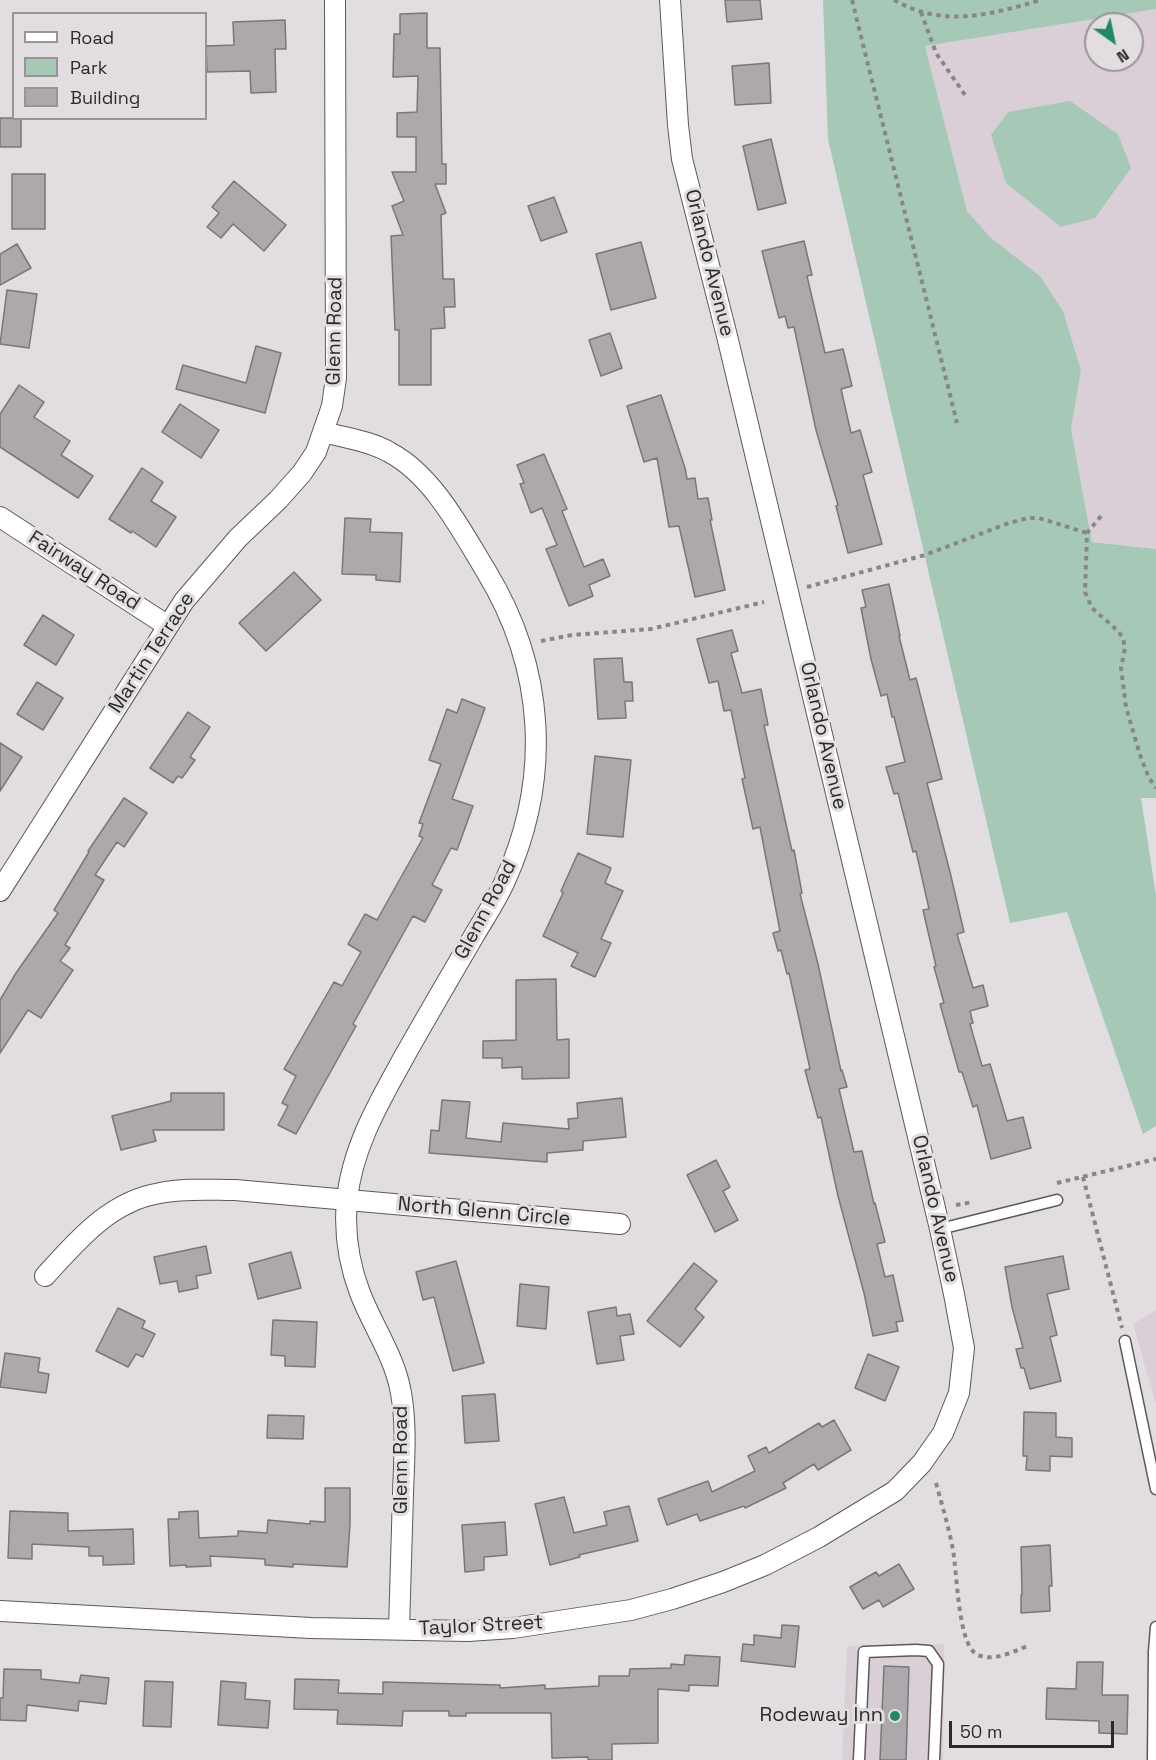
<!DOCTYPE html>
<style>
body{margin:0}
#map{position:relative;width:1156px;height:1760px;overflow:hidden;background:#e1dde0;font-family:"Space Grotesk",sans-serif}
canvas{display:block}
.legend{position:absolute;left:12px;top:12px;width:195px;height:108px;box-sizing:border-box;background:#e1dde0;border:2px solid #989598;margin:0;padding:8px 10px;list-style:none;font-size:18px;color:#2b2a2b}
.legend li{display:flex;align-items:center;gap:12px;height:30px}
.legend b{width:30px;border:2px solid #989598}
.north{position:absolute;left:1084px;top:12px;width:60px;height:60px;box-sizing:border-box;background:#e1dde0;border:2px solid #989598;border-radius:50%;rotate:147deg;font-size:16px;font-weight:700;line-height:24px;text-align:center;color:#2b2a2b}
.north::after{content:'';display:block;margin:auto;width:21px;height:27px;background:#228863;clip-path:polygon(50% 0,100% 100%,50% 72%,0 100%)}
.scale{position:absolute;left:949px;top:1721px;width:165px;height:27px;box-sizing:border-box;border:3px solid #2b2a2b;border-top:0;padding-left:8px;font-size:18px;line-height:21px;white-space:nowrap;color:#2b2a2b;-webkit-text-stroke:4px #e1dde0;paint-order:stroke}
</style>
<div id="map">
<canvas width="1156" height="1760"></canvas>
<ul class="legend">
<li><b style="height:8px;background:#fff"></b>Road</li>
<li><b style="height:16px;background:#a6c8b7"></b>Park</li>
<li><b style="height:16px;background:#ada8ab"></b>Building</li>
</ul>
<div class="north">N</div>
<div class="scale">50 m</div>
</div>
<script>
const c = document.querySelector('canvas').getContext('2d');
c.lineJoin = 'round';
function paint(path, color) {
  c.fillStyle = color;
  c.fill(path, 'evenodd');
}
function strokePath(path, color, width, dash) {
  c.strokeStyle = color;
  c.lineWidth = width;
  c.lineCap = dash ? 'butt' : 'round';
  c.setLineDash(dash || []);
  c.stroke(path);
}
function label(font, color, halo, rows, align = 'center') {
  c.font = font + ' "Space Grotesk",sans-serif';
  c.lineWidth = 6;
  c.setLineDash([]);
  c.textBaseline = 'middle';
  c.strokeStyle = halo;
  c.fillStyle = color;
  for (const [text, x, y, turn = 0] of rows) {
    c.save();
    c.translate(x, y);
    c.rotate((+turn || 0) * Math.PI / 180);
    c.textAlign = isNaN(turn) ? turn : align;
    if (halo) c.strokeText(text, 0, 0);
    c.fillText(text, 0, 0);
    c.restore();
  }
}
paint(new Path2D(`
 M1152,9H1156V549L1092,542L1071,429L1081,370L1063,311L1040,276L991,238L967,211L925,45ZM1096,24H1132V60H1096Z
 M1156,1310V1404L1133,1324Z
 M944,1644L943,1760H842L847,1646Z`), '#dbcfd7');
paint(new Path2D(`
 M823,0H1156V9L925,46L967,211L991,238L1040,276L1063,311L1081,370L1071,429L1092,542L1156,549V798H1141L1156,895V1126L1143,1134L1067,912L1010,923L828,139Z
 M1070,101L1118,134L1131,168L1095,218L1061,227L1006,183L991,135L1008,112Z`), '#a6c8b7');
const building = new Path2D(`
 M725,0H760L762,19L727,22Z
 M427,13V48H440L442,164H446V184H435L446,213L441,215L443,279H454L455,307H444L445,328L431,329V385H399V330H395L391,236L403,235L392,206L404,201L392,172H416V137H397V113L417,112L418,76L393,77L394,34H400V14Z
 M285,20L286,49H275L276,92L251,93L250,71L207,72L206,46L234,45L233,22Z
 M769,63L771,103L735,105L732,66Z
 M0,118H21V147H0Z
 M771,139L786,203L758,210L743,146Z
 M12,174H45V229H12Z
 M234,181L286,225L264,251L233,224L221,238L207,227L219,213L212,207Z
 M554,197L567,232L541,241L528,206Z
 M804,241L812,275L807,276L825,353L843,349L852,386L841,389L851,433L860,430L872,472L863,475L882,544L848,553L836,506L838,505L816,430L794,327L788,328L785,316L779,318L762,251Z
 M641,242L656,298L611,310L596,254Z
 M17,244L31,268L0,285V254Z
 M7,290L37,294L29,348L0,344Z
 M610,333L622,368L601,376L589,340Z
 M256,346L281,353L265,413L176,389L183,365L246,383Z
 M19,385L44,402L34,417L70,441L61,455L93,476L78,498L0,447V414Z
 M661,395L685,468L687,479L695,478L698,499L708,498L712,520H710L725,590L695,597L679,526L669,527L657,458L644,462L627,406Z
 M180,404L219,430L201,458L162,432Z
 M544,454L567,509L562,511L584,567L603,559L610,576L589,585L593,596L569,606L546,549L557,545L542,508L531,513L520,484L524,483L517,465Z
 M142,468L163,482L151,501L176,517L156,547L132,531L131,533L109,519Z
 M345,518L371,519L370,532L402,533L400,582L376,580V575L342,574Z
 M294,572L321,600L266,651L239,623Z
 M889,584L900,636H899L910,680L916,678L942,779L927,783L950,872L964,932L957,934L973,988L983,985L988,1006L970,1011L973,1023L970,1024L982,1066L990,1064L1007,1121L1023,1117L1031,1148L991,1159L977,1105L973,1107L962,1072H959L940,1004L944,1003L934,967L936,966L923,910L929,909L916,851L913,852L898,793L894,794L886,767L905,762L894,717H892L887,694L881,696L871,659L861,608L866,607L862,590Z
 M43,615L74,635L56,665L24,645Z
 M732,630L738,651L731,653L742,693L761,689L768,725H764L792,851L794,850L802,893L800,894L818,964L841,1071L842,1070L847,1087L839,1089L854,1152L862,1151L874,1204L875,1203L885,1242L877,1244L885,1277L893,1275L903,1321L896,1322L898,1331L873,1336L864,1293L838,1196L821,1117L818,1118L805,1070L810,1069L789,973L787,974L781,950L778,951L773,933L780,931L760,827L753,829L742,779L745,778L731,710L724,711L718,681L709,683L697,639Z
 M622,658L624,682H632L633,701H625L626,718L598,719L594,659Z
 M37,682L63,698L43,730L17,714Z
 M462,699L485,708L452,799L473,806L457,850L451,848L432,885L442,890L425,922L413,916L353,1024L356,1026L296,1134L278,1125L288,1106L282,1103L296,1076L284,1069L334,982L342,986L361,952L348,944L365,914L377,920L423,838L419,836L423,824L419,823L441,764L429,760L447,709L457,713Z
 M188,712L210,727L190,757L195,760L182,778L178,776L173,783L150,768Z
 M0,743L22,757L0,791Z
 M595,756L631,760L623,837L587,834Z
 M124,798L147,813L124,847L117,842L95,875L104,880L65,945L70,948L60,961L73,970L41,1018L28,1010L0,1053V1000L16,973L58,913L54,910L89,852L88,851Z
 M578,853L611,868L605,883L623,891L601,939L611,943L595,977L571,966L578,953L543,936L563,893L561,891Z
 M556,979L557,1040L569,1039V1078L522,1079V1067L502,1068V1058H483V1041L516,1040V980Z
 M171,1093H224V1130H153L156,1141L121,1150L112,1116L171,1101Z
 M622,1098L626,1137L583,1141V1150L547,1153V1162L429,1153L431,1130L439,1131L442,1100L470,1102L466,1138L501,1142L503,1123L569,1129L568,1119L578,1118L577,1103Z
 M716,1160L730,1187L723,1191L738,1220L715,1232L687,1175Z
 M206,1246L211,1273L196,1276L198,1288L179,1292L177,1281L160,1284L154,1257Z
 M291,1252L301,1288L258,1299L249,1264Z
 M1063,1256L1069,1289L1047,1294L1057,1335L1050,1337L1061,1381L1030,1389L1024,1368H1021L1016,1349L1023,1348L1012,1307L1005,1267Z
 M456,1261L484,1363L453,1371L434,1297L423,1300L416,1272Z
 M694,1263L717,1281L695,1309L704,1317L680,1347L647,1321Z
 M520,1284L549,1287L546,1329L517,1326Z
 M616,1307L617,1316L630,1314L634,1334L620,1336L624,1360L597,1364L588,1312Z
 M118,1308L145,1321L142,1328L155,1334L143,1357L136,1354L128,1367L96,1351Z
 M273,1320L317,1322L315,1367L285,1366V1356L271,1355Z
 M5,1353L40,1358L38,1372L49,1374L46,1393L0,1387Z
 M868,1354L899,1367L885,1401L855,1388Z
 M495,1394L499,1441L465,1443L462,1396Z
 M1024,1412L1056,1413V1437L1072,1438V1457L1050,1456V1471L1026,1470L1027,1456H1023Z
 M268,1415L304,1416L303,1439L267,1438Z
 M834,1420L851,1450L818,1470L814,1464L783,1483L786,1488L745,1508L744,1506L700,1521L697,1514L667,1525L658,1499L708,1481L712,1492L755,1471L748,1456L766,1447L769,1453L819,1423L822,1427Z
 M325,1488H350V1524L347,1567L293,1564V1567L265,1565V1559L210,1556L211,1566L186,1567V1565L170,1566L168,1519H179V1512L198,1511L199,1538L238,1536V1531L267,1533L268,1520L310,1524V1521L325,1522Z
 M564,1497L574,1533L607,1525L604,1512L629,1506L638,1541L579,1555L580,1557L550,1565L535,1504Z
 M10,1511L68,1513V1531L133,1529L134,1564L103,1565V1556H89V1547L32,1544V1559L8,1558Z
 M505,1522L507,1555L484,1557V1570L465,1572L462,1525Z
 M1050,1545L1052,1586H1049L1050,1611L1021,1613V1595H1022L1021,1547Z
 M899,1564L914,1589L883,1607L879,1600L863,1609L850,1587L876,1572L879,1576Z
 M782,1625L799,1626L795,1667L741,1661L743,1644L754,1645V1635L781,1638Z
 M685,1655L720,1657L718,1686L689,1685V1691L658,1689V1743L612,1744V1760H588V1757L552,1758L551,1713H466V1716H449V1711H403L402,1726L373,1725L337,1724L338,1710L294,1709L295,1679L339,1680L338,1693L383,1694V1682L500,1685V1688L545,1685V1689L599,1686V1676H629L630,1669L671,1668V1664L684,1665Z
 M1077,1662H1103L1102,1695H1128L1127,1734L1099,1733V1721L1046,1719L1047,1688L1076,1689Z
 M884,1666L909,1667L906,1760H880Z
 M4,1669L41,1670V1679L79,1683L81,1675L109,1678L106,1704L79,1701L78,1711L27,1705L26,1721L0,1720V1698H3Z
 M145,1681L173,1682L171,1727L143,1726Z
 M221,1681L246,1683L245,1699L270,1701L268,1728L218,1725Z`);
paint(building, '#ada8ab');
strokePath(building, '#7a7679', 1.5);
const lane = new Path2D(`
 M940,1229L1057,1200
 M1125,1341L1156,1489
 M859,1760L864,1652L916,1650L929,1651L938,1664L934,1760
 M1153,1760L1154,1652L1156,1627`);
const street = new Path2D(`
 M324,432C345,438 370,441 389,452C433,475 461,530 486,571C545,668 552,777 505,881C497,899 485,917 475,934C451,975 427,1016 404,1057C379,1102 352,1148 347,1200C344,1231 349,1264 360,1293C373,1327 395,1357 401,1393C407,1427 404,1460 403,1494C402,1539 400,1584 399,1629
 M0,517L168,626
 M0,891L184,601L238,538L278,500L302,473L316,452L332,406L336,378L335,0
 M45,1276C77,1241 110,1201 160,1193C184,1188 210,1190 235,1190L620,1224
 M0,1611L311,1628L468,1631L513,1628L631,1610L672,1599L723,1582L765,1565L819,1537L895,1491L922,1463L943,1433L959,1393L964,1348L954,1294L940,1229L727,336L682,159L678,125L670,0`);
strokePath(lane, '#5d595b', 13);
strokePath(street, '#5d595b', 22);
strokePath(new Path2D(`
 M852,0L957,423
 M894,0C944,28 989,15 1041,0
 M921,12L936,53L965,95
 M1101,516L1087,533L1085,592L1092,608L1118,631L1123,638L1125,648L1121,668L1126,707L1140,755L1149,778L1156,788
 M807,587L925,555L1009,523L1028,518H1039L1087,533
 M541,641L572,635L651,629L764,602
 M1083,1177L1122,1328
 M1057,1183L1156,1159
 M956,1205L973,1202
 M936,1483C942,1505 949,1528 953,1550C957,1572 958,1641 975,1653C990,1664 1014,1651 1028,1646`), '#888688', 4, [4.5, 4.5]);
strokePath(lane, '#fff', 10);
strokePath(street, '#fff', 20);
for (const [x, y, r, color] of [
 [895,1716,6,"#228863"]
]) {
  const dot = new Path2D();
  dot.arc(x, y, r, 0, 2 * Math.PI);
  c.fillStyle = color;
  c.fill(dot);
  strokePath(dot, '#e1dde0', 2);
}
label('20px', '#2b2a2b', '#e1dde0', [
 ["Orlando Avenue",709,263,76],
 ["Glenn Road",335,331,-89],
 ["Fairway Road",84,571,33],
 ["Martin Terrace",152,653,-57],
 ["Orlando Avenue",823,736,77],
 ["Glenn Road",486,910,-62],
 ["Orlando Avenue",935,1209,77],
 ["North Glenn Circle",484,1212,5],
 ["Glenn Road",402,1460,-90],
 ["Taylor Street",481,1626,-3]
]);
label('20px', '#2b2a2b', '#e1dde0', [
 ["Rodeway Inn",883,1716]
], 'right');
</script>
